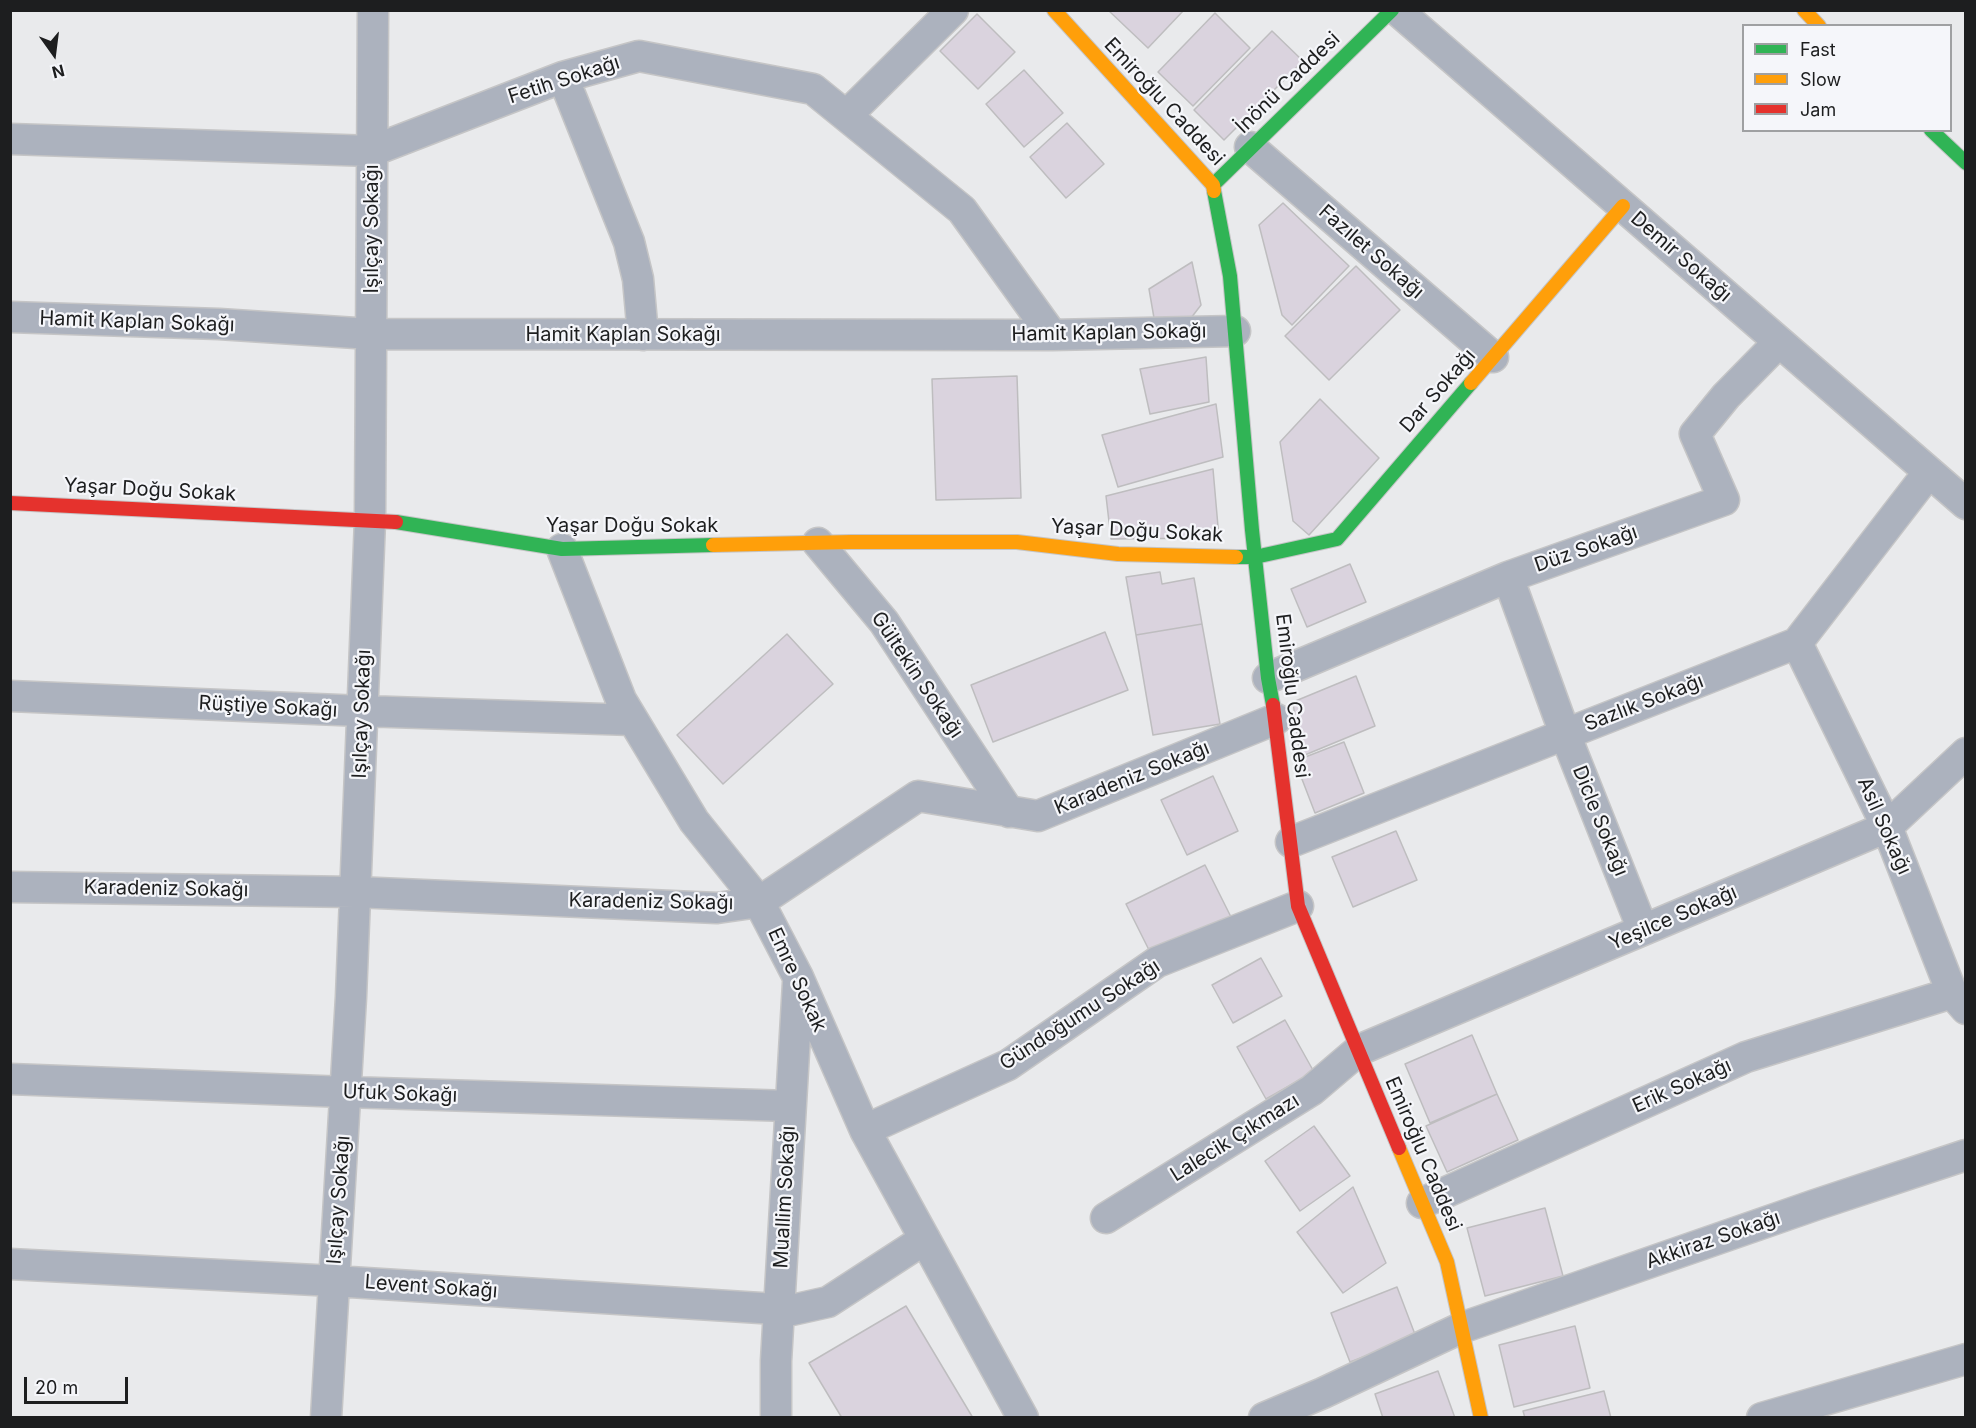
<!DOCTYPE html>
<meta charset="utf-8">
<style>
body{margin:0}
#map{position:relative;width:1976px;height:1428px;overflow:hidden;background:#e9eaec;font-family:Inter,sans-serif}
canvas{display:block}
.frame{position:absolute;inset:0;border:12px solid #1d1e1f;pointer-events:none}
.legend{position:absolute;left:1742px;top:24px;width:210px;height:108px;box-sizing:border-box;background:#f5f6fa;border:2px solid #9fa0a2;margin:0;padding:8px 10px;list-style:none;font-size:18px;color:#1d1e1f}
.legend li{display:flex;align-items:center;gap:12px;height:30px}
.legend b{width:30px;border:2px solid #9fa0a2}
.north{position:absolute;left:24px;top:24px;width:60px;height:60px;-webkit-text-stroke:4px #f5f6fa;paint-order:stroke;rotate:166deg;font-size:16px;font-weight:700;line-height:24px;text-align:center;color:#1d1e1f}
.north::after{content:'';display:block;margin:auto;width:21px;height:27px;background:#1d1e1f;clip-path:polygon(50% 0,100% 100%,50% 72%,0 100%)}
.scale{position:absolute;left:24px;top:1377px;width:104px;height:27px;box-sizing:border-box;border:3px solid #1d1e1f;border-top:0;padding-left:8px;font-size:18px;line-height:21px;white-space:nowrap;color:#1d1e1f;-webkit-text-stroke:4px #f5f6fa;paint-order:stroke}
</style>
<div id="map">
<canvas width="1976" height="1428"></canvas>
<div class="frame"></div>
<ul class="legend">
<li><b style="height:8px;background:#30b455"></b>Fast</li>
<li><b style="height:8px;background:#ff9f0a"></b>Slow</li>
<li><b style="height:8px;background:#e5322d"></b>Jam</li>
</ul>
<div class="north">N</div>
<div class="scale">20 m</div>
</div>
<script>
const c = document.querySelector('canvas').getContext('2d');
c.lineJoin = 'round';
function paint(path, color) {
  c.fillStyle = color;
  c.fill(path, 'evenodd');
}
function strokePath(path, color, width, dash) {
  c.strokeStyle = color;
  c.lineWidth = width;
  c.lineCap = dash ? 'butt' : 'round';
  c.setLineDash(dash || []);
  c.stroke(path);
}
function label(font, color, halo, rows, align = 'center') {
  c.font = font + ' Inter,sans-serif';
  c.lineWidth = 4.5;
  c.setLineDash([]);
  c.textBaseline = 'middle';
  c.strokeStyle = halo;
  c.fillStyle = color;
  for (const [text, x, y, turn = 0] of rows) {
    c.save();
    c.translate(x, y);
    c.rotate((+turn || 0) * Math.PI / 180);
    c.textAlign = isNaN(turn) ? turn : align;
    if (halo) c.strokeText(text, 0, 0);
    c.fillText(text, 0, 0);
    c.restore();
  }
}
const building = new Path2D(`
 M1108,10H1184L1148,48Z
 M1215,13L1250,48L1193,106L1158,72Z
 M977,14L1015,52L978,89L940,51Z
 M1272,31L1303,61L1224,140L1194,110Z
 M1024,70L1063,113L1024,147L986,104Z
 M1067,123L1104,164L1066,198L1030,157Z
 M1283,203L1349,266L1292,325L1282,315L1259,225Z
 M1192,262L1201,305L1191,318H1154L1149,289Z
 M1356,266L1400,310L1329,380L1285,336Z
 M1206,357L1209,402L1150,414L1140,369Z
 M1017,376L1021,498L936,500L932,379Z
 M1320,399L1379,458L1309,535L1293,521L1280,442Z
 M1216,404L1223,457L1118,487L1102,435Z
 M1213,469L1219,538L1111,539L1106,496Z
 M1350,564L1366,602L1307,627L1291,589Z
 M1160,572L1162,584L1194,578L1202,624L1136,635L1126,577Z
 M1202,624L1220,724L1153,735L1136,635Z
 M1105,632L1128,690L993,742L971,685Z
 M787,634L833,684L723,784L677,735Z
 M1356,676L1375,726L1300,757L1293,702Z
 M1344,742L1364,793L1315,813L1295,761Z
 M1213,776L1238,831L1187,855L1161,800Z
 M1396,831L1417,880L1353,907L1332,857Z
 M1205,865L1232,919L1153,958L1126,904Z
 M1261,958L1282,996L1233,1023L1212,985Z
 M1285,1020L1314,1072L1266,1099L1237,1047Z
 M1472,1035L1497,1094L1430,1123L1405,1064Z
 M1497,1094L1518,1140L1447,1172L1426,1126Z
 M1314,1126L1350,1176L1300,1211L1265,1161Z
 M1353,1187L1386,1263L1343,1293L1297,1232Z
 M1545,1208L1563,1276L1485,1296L1467,1228Z
 M1397,1287L1416,1337L1350,1362L1331,1313Z
 M906,1306L973,1418H842L809,1363Z
 M1575,1326L1590,1388L1514,1407L1499,1345Z
 M1438,1371L1455,1418H1383L1375,1394Z
 M1604,1391L1611,1418H1525L1523,1411Z`);
paint(building, '#dad3de');
strokePath(building, '#bebdbf', 1.5);
const street = new Path2D(`
 M1397,10L1966,504
 M563,77L629,242L638,279L643,335
 M847,115L953,10
 M10,139L372,151L563,77L639,56L813,89L962,210L1052,335
 M1250,147L1493,357
 M10,317L219,324L371,334L1052,335L1235,331
 M818,543L884,622L1009,812
 M562,549L621,700L694,821L759,902L798,977L865,1130L1023,1418
 M1508,577L1565,734L1643,930
 M1797,643L1887,827L1952,993L1966,1009
 M1268,678L1508,577L1724,500L1695,434L1726,396L1779,342
 M10,696L362,711L633,720
 M1291,842L1797,643L1929,472
 M10,887L355,892L717,908L759,902L918,796L1038,816L1276,719
 M10,1079L346,1092L790,1106
 M865,1130L1008,1065L1157,962L1298,906
 M1422,1203L1746,1057L1952,993
 M1106,1218L1312,1090L1359,1050L1887,827L1966,753
 M10,1264L334,1281L792,1310L828,1302L925,1239
 M326,1418L351,997L370,520L373,10
 M776,1418V1361L798,983
 M1264,1418L1323,1393L1461,1328L1815,1205L1966,1155
 M1762,1418L1966,1359`);
const fast = new Path2D(`
 M1931,130L1966,163
 M1213,185L1392,10
 M1214,191L1230,276L1252,530L1268,678L1273,705
 M396,522L562,549L713,545
 M1236,557H1255L1337,539L1471,383`);
const slow = new Path2D(`
 M1054,10L1213,185L1214,191
 M1804,10L1819,26
 M1471,383L1623,206
 M713,545L851,542H1017L1118,554L1236,557
 M1399,1148L1447,1262L1481,1418`);
const jam = new Path2D(`
 M10,503L396,522
 M1273,705L1298,906L1399,1148`);
strokePath(street, '#c5c5c6', 33);
strokePath(fast, '#c5c5c6', 16);
strokePath(slow, '#c5c5c6', 16);
strokePath(jam, '#c5c5c6', 16);
strokePath(street, '#acb2be', 30);
strokePath(fast, '#30b455', 14);
strokePath(slow, '#ff9f0a', 14);
strokePath(jam, '#e5322d', 14);
label('20px', '#1d1e1f', '#f5f6fa', [
 ["Fetih Sokağı",564,80,-18],
 ["İnönü Caddesi",1288,83,-44],
 ["Emiroğlu Caddesi",1164,102,47],
 ["Işılçay Sokağı",372,229,-90],
 ["Fazılet Sokağı",1371,252,41],
 ["Demir Sokağı",1681,257,41],
 ["Hamit Kaplan Sokağı",137,322,2],
 ["Hamit Kaplan Sokağı",1109,333,-1],
 ["Hamit Kaplan Sokağı",623,335],
 ["Dar Sokağı",1438,391,-49],
 ["Yaşar Doğu Sokak",150,490,3],
 ["Yaşar Doğu Sokak",632,526],
 ["Yaşar Doğu Sokak",1137,531,3],
 ["Düz Sokağı",1586,549,-19],
 ["Gültekin Sokağı",917,675,56],
 ["Emiroğlu Caddesi",1292,696,83],
 ["Sazlık Sokağı",1644,703,-21],
 ["Rüştiye Sokağı",268,707,3],
 ["Işılçay Sokağı",362,714,-88],
 ["Karadeniz Sokağı",1132,778,-22],
 ["Dicle Sokağı",1600,821,68],
 ["Asil Sokağı",1884,826,66],
 ["Karadeniz Sokağı",166,889,1],
 ["Karadeniz Sokağı",651,902,1],
 ["Yeşilce Sokağı",1673,918,-23],
 ["Emre Sokak",797,980,65],
 ["Gündoğumu Sokağı",1080,1015,-33],
 ["Erik Sokağı",1682,1086,-24],
 ["Ufuk Sokağı",400,1094,2],
 ["Lalecik Çıkmazı",1235,1138,-32],
 ["Emiroğlu Caddesi",1423,1154,67],
 ["Muallim Sokağı",785,1197,-87],
 ["Işılçay Sokağı",339,1200,-86],
 ["Akkiraz Sokağı",1713,1240,-19],
 ["Levent Sokağı",431,1287,4]
]);
</script>
